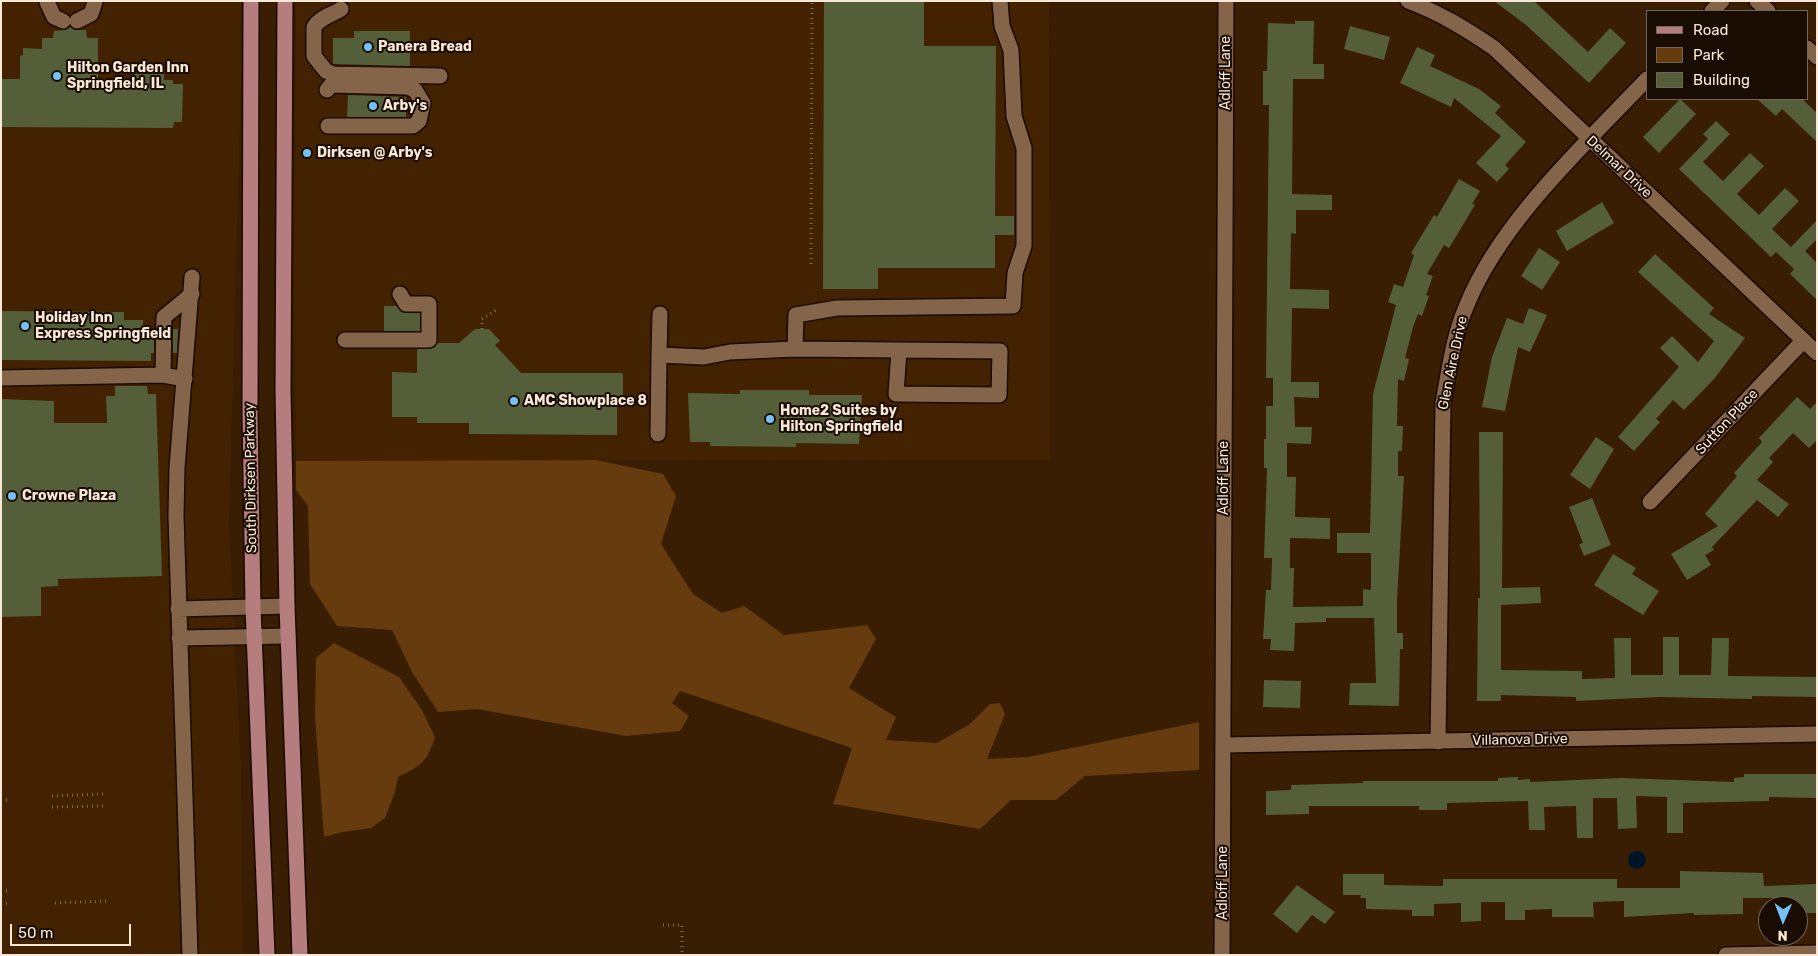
<!DOCTYPE html>
<style>
body{margin:0}
#map{position:relative;width:1818px;height:956px;overflow:hidden;background:#391e04;font-family:Rubik,sans-serif}
canvas{display:block}
.frame{position:absolute;inset:0;border:2px solid #f9e7d8;pointer-events:none}
.legend{position:absolute;left:1646px;top:10px;width:162px;height:90px;box-sizing:border-box;background:#180c03;border:1px solid #726458;margin:0;padding:6px 9px;list-style:none;font-size:15px;color:#f9e7d8}
.legend li{display:flex;align-items:center;gap:10px;height:25px}
.legend b{width:25px;border:1px solid #726458}
.north{position:absolute;left:1758px;top:896px;width:50px;height:50px;box-sizing:border-box;background:#180c03;border:1px solid #726458;border-radius:50%;rotate:181deg;font-size:14px;font-weight:700;line-height:20px;text-align:center;color:#f9e7d8}
.north::after{content:'';display:block;margin:auto;width:18px;height:22px;background:#75c0f6;clip-path:polygon(50% 0,100% 100%,50% 72%,0 100%)}
.scale{position:absolute;left:10px;top:924px;width:121px;height:22px;box-sizing:border-box;border:2px solid #f9e7d8;border-top:0;padding-left:6px;font-size:15px;line-height:18px;white-space:nowrap;color:#f9e7d8;-webkit-text-stroke:4px #180c03;paint-order:stroke}
</style>
<div id="map">
<canvas width="1818" height="956"></canvas>
<div class="frame"></div>
<ul class="legend">
<li><b style="height:6px;background:#b57d7e"></b>Road</li>
<li><b style="height:14px;background:#663b0e"></b>Park</li>
<li><b style="height:14px;background:#545e39"></b>Building</li>
</ul>
<div class="north">N</div>
<div class="scale">50 m</div>
</div>
<script>
const c = document.querySelector('canvas').getContext('2d');
c.lineJoin = 'round';
function paint(path, color) {
  c.fillStyle = color;
  c.fill(path, 'evenodd');
}
function strokePath(path, color, width, dash) {
  c.strokeStyle = color;
  c.lineWidth = width;
  c.lineCap = dash ? 'butt' : 'round';
  c.setLineDash(dash || []);
  c.stroke(path);
}
function label(font, color, halo, rows, align = 'center') {
  c.font = font + ' Rubik,sans-serif';
  c.lineWidth = 4;
  c.setLineDash([]);
  c.textBaseline = 'middle';
  c.strokeStyle = halo;
  c.fillStyle = color;
  for (const [text, x, y, turn = 0] of rows) {
    c.save();
    c.translate(x, y);
    c.rotate((+turn || 0) * Math.PI / 180);
    c.textAlign = isNaN(turn) ? turn : align;
    if (halo) c.strokeText(text, 0, 0);
    c.fillText(text, 0, 0);
    c.restore();
  }
}
paint(new Path2D(`
 M1,1H241V88L229,523L241,767L243,955H1Z
 M296,1H1049L1050,460L296,461L294,312Z`), '#422200');
paint(new Path2D(`
 M596,460L663,474L676,496L661,544L693,594L722,613L744,606L784,635L867,625L876,639L849,688L896,717L886,740L937,743L970,724L990,704L1000,703L1005,714L987,759L1028,757L1199,722V770L1085,776L1056,800H1011L980,829L833,804L852,748L680,691L672,703L689,716L680,731L626,736L477,709L438,712L412,672L392,630L337,626L310,584L308,506L296,490V461Z
 M334,643L399,677L422,710L435,737C427,762 421,766 398,777L395,792L385,818L371,828L343,832L324,837L315,717L316,658Z`), '#663b0e');
paint(new Path2D(`
 M1628 860a9 9 0 1 1 18 0a9 9 0 1 1-18 0Z`), '#001427');
paint(new Path2D(`
 M824,1H924V46H996L995,216H1014V235H995V268H878V289H823Z
 M1494,1H1534L1588,52L1610,28L1626,43L1589,83L1526,25Z
 M1295,21H1314L1313,64H1324V79H1293L1292,194L1332,195V210H1296V234L1291,233L1290,289L1329,290V309L1292,308L1291,382H1319V398L1294,397L1295,427H1312L1311,444L1287,443V477H1296L1295,517L1330,518V539L1290,538V568H1294L1293,607L1363,606V589L1371,590V553H1337V533H1370L1373,394L1396,305L1388,302L1394,284L1403,287L1414,255L1411,253L1434,215L1437,217L1459,179L1480,191L1472,204L1475,205L1449,248L1444,245L1427,274L1433,276L1426,295L1429,296L1422,316L1418,314L1413,327L1405,358L1409,359L1404,381L1398,379L1397,426H1403L1402,451H1398V476H1404L1397,601V633H1403V649H1400L1399,706L1349,705L1350,683H1376L1374,618H1326V622L1295,623L1294,651L1270,650L1271,639H1263L1266,590H1271L1272,558H1264L1267,468H1264V439H1266V406H1273V378H1266L1269,105H1263V71H1267L1268,23L1295,24Z
 M1350,26L1390,37L1384,60L1344,49Z
 M70,27L76,30H86L87,38H98V79L135,80L134,74H164V80H173V84H183L182,122H174L173,128L1,127V79H20V56L23,55V48L42,49V38H53L54,31L64,30Z
 M354,31H410V66L333,64V38H354Z
 M1417,47L1435,55L1430,66L1479,89L1501,106L1495,113L1526,142L1505,165L1509,169L1497,182L1476,163L1501,136L1454,98L1451,107L1400,83Z
 M348,95L406,97V117H347Z
 M1680,99L1696,114L1659,153L1643,137Z
 M1757,99H1802L1817,113V142L1782,109L1776,116Z
 M1716,121L1730,134L1703,162L1723,181L1750,153L1764,166L1737,194L1759,215L1785,188L1799,201L1772,229L1791,247L1817,220V239L1805,251L1817,263V300L1790,274L1794,269L1776,252L1771,257L1679,169L1708,139L1703,134Z
 M1602,202L1614,223L1567,251L1556,231Z
 M1539,248L1560,262L1542,290L1521,276Z
 M1655,254L1714,308L1709,314L1745,338L1714,379L1684,410L1673,400L1656,419L1660,422L1634,451L1618,437L1679,367L1660,348L1672,336L1698,362L1714,341L1638,272Z
 M384,306H397L406,313H420V331H384Z
 M1529,308L1547,315L1530,352L1518,347L1505,411L1482,407L1492,357L1507,318L1523,324Z
 M1,311L124,312V320H143V329H154V353H151V361L1,360Z
 M173,329H178L177,353H173Z
 M475,329H489L500,341L495,345L521,373H623V404L617,405V435L469,434V423H417V417H392V372L417,373V349L433,348L438,343H459Z
 M115,386H147L148,394H156L162,576L58,579V586L41,587V616L1,617V399L54,401V423H107L106,396H115Z
 M740,390H809V395H862L859,444L796,443V447L710,446V442H690L688,393L740,394Z
 M1797,397L1810,409L1817,402V440L1809,448L1793,433L1769,458L1773,462L1757,480L1789,504L1778,517L1757,500L1712,547L1714,550L1705,555L1711,565L1687,580L1671,554L1718,526L1705,514L1737,476L1734,473L1762,442L1759,438Z
 M1479,432H1503L1502,588L1540,587L1541,603L1501,605V670L1582,671V679L1615,678L1614,638H1631V675H1663V637H1679V675H1711L1712,638H1729L1728,676L1817,677V697L1752,696V699L1660,697L1576,701V697L1501,695V701H1477L1478,598H1480Z
 M1596,437L1614,449L1590,489L1570,475Z
 M1592,498L1611,545L1584,556L1579,544L1583,543L1569,507Z
 M1613,554L1636,568L1632,574L1659,591L1643,615L1594,585Z
 M1264,680L1301,681L1300,708L1263,707Z
 M1744,774H1817V798L1769,797V801L1683,803V833H1667V797L1636,796L1637,828L1618,829L1617,798H1593V838H1577L1576,806L1544,807L1545,830H1529L1528,801L1447,803V810H1419V806H1309V814L1266,815V791L1291,790V785L1363,783V781H1498V778L1518,777V780L1530,779V782L1621,778L1734,782V778L1744,777Z
 M1680,871L1763,873L1764,886L1817,884V913H1798V906H1775V898H1743V914L1694,915V913L1624,917V901L1593,902L1594,917H1552V909L1525,910V920H1505V902H1481V921L1461,922V903L1434,904V916H1412V910L1366,909V898H1360L1361,895H1343V874H1384V885L1443,886V879H1617V888H1680Z
 M1297,885L1335,912L1325,924L1312,915L1297,933L1273,914Z`), '#545e39');
const minor = new Path2D(`
 M1408,1C1440,13 1466,29 1494,48L1817,353
 M1757,1L1768,11
 M47,2L54,17L63,21
 M341,9C332,15 320,17 314,27V56L326,71L333,74L440,76
 M1712,11L1722,1
 M77,21L91,14L95,2
 M1807,48L1817,57
 M327,90L331,85L407,87L415,90L423,103L419,121L413,126H328
 M345,340H429V304H406L400,294
 M795,349L899,350L896,394L999,395L1000,351L899,350
 M659,355L660,314
 M1,378L163,375
 M185,379L163,375L164,317L192,294
 M658,434L659,355L704,357L730,352L795,349L796,315L837,308L1013,306L1015,273L1024,246V148L1014,116L1011,50L1002,26L1000,1
 M1650,502L1803,341
 M178,609L287,606
 M179,638L288,636
 M1438,742L1443,403C1449,371 1453,337 1466,307C1499,223 1585,144 1647,79
 M1224,745L1817,734
 M190,955L176,516L177,468L192,277
 M1222,955L1226,1
 M1726,955L1817,953`);
const major = new Path2D(`
 M251,1L250,413L253,607L267,955
 M285,1L283,390L287,606L300,955`);
strokePath(minor, '#1c0900', 18);
strokePath(major, '#1c0900', 18);
strokePath(new Path2D(`
 M811,264L812,1
 M482,329V319L496,310
 M1,709H5
 M52,796L103,794
 M1,800H7
 M52,807L104,806
 M1,891H10
 M55,903L106,901
 M1,904L11,903
 M663,925H682V955`), '#806852', 3, [1, 4]);
strokePath(minor, '#85654a', 15);
strokePath(major, '#b57d7e', 15);
for (const [x, y, r, color] of [
 [368,47,5,"#75c0f6"],
 [57,76,5,"#75c0f6"],
 [373,106,5,"#75c0f6"],
 [307,153,5,"#75c0f6"],
 [25,326,5,"#75c0f6"],
 [514,401,5,"#75c0f6"],
 [770,419,5,"#75c0f6"],
 [12,496,5,"#75c0f6"]
]) {
  const dot = new Path2D();
  dot.arc(x, y, r, 0, 2 * Math.PI);
  c.fillStyle = color;
  c.fill(dot);
  strokePath(dot, '#180c03', 2);
}
label('bold 14px', '#f9e7d8', '#180c03', [
 ["Panera Bread",378,47],
 ["Hilton Garden Inn",67,68],
 ["Springfield, IL",67,84],
 ["Arby's",383,106],
 ["Dirksen @ Arby's",317,153],
 ["Holiday Inn",35,318],
 ["Express Springfield",35,334],
 ["AMC Showplace 8",524,401],
 ["Home2 Suites by",780,411],
 ["Hilton Springfield",780,427],
 ["Crowne Plaza",22,496]
], 'left');
label('14px', '#f9e7d8', '#180c03', [
 ["Adloff Lane",1226,73,-90],
 ["Delmar Drive",1619,167,43],
 ["Glen Aire Drive",1453,363,-78],
 ["Sutton Place",1727,422,-47],
 ["South Dirksen Parkway",251,478,-91],
 ["Adloff Lane",1224,478,-90],
 ["Villanova Drive",1520,740,-1],
 ["Adloff Lane",1223,883,-90]
]);
</script>
